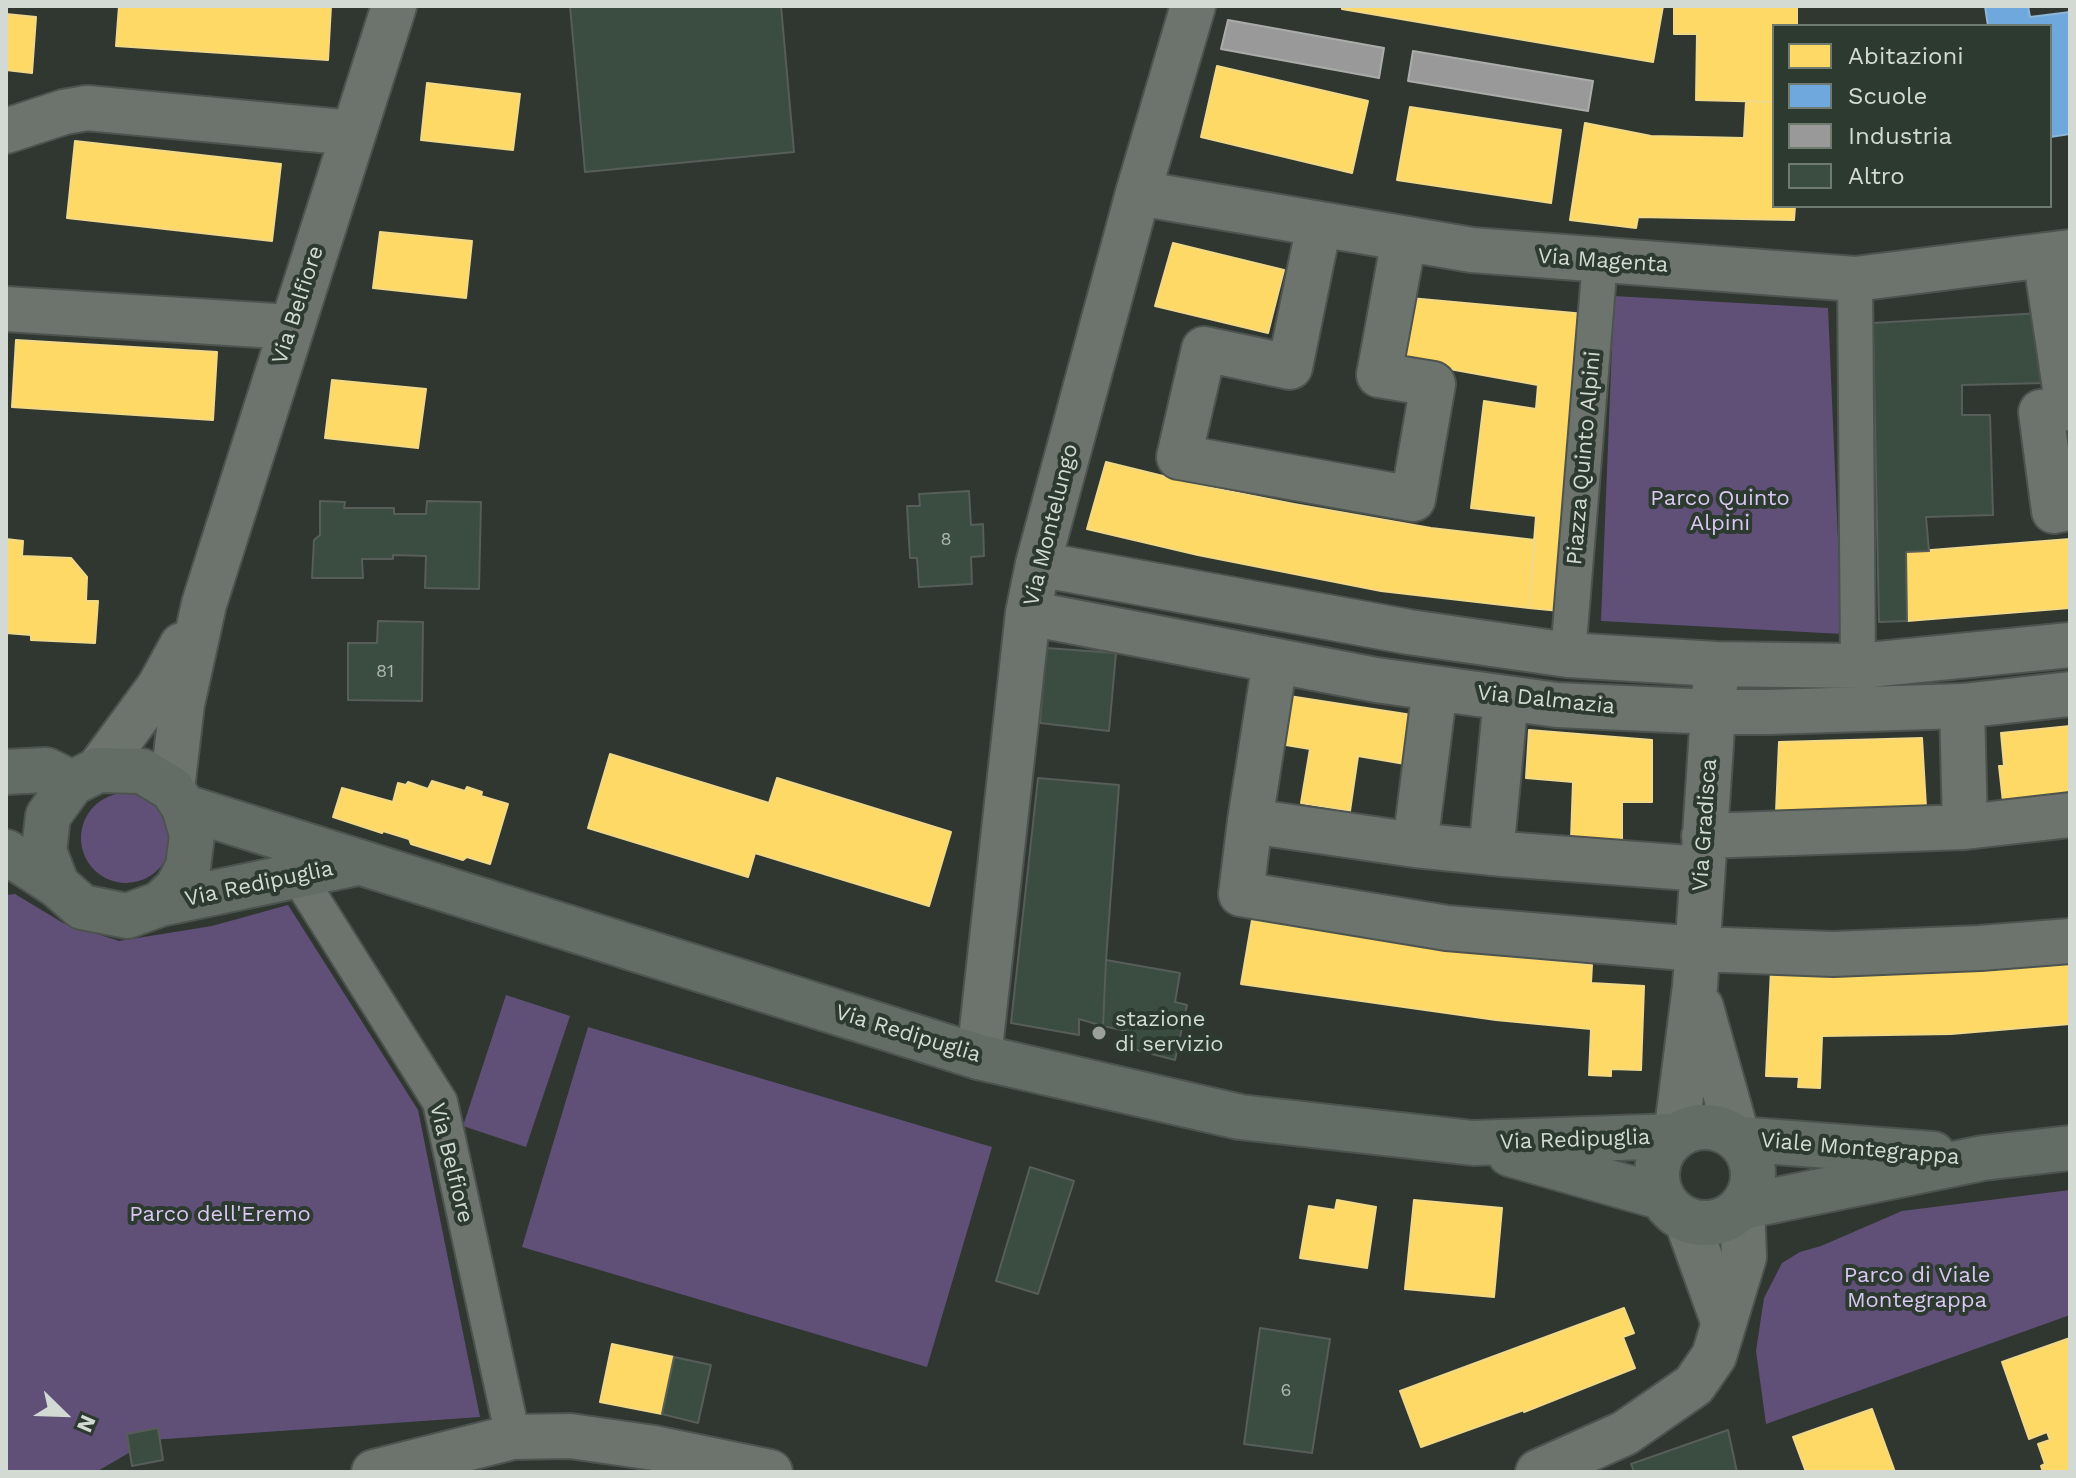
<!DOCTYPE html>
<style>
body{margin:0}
#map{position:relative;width:2076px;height:1478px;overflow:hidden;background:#303731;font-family:"Work Sans",sans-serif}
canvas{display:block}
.frame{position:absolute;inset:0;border:8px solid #d2dad3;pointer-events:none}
.legend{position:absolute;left:1772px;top:24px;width:280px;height:184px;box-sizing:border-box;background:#2d3a2f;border:2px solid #6f7a71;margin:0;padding:10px 14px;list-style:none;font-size:24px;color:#d2dad3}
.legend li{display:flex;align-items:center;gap:16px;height:40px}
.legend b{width:40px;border:2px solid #6f7a71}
.north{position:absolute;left:24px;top:1374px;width:80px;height:80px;-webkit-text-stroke:6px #2d3a2f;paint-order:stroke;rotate:113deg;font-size:22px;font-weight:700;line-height:32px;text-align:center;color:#d2dad3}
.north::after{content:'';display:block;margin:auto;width:28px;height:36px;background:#d2dad3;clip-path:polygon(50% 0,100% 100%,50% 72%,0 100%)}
</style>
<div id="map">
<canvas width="2076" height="1478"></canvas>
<div class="frame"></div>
<ul class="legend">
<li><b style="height:22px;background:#ffd966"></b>Abitazioni</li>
<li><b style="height:22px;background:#6fa8dc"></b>Scuole</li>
<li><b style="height:22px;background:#999"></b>Industria</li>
<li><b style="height:22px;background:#3b4d40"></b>Altro</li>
</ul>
<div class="north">N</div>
</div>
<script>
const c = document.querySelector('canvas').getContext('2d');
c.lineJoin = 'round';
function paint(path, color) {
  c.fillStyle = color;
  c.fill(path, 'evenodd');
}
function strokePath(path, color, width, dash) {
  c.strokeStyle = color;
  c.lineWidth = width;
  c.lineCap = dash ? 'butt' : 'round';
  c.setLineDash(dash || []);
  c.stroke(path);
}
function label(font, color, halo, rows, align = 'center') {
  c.font = font + ' "Work Sans",sans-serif';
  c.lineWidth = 8;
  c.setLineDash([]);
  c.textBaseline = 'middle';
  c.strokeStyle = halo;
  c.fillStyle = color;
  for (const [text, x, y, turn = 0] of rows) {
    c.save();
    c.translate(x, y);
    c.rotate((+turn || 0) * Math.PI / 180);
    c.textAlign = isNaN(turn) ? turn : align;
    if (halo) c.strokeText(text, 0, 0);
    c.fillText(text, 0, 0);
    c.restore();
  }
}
paint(new Path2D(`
 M1614,296L1828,308L1842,634L1601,621Z
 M81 838a45 45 0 1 1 90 0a45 45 0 1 1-90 0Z
 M15,894L63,923L119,941L212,926L288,905L418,1110L480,1417L151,1440L96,1472H6V895Z
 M506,995L570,1016L526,1147L463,1126Z
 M588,1027L992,1147L927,1367L522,1247Z
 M2070,1190V1315L1766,1424L1756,1351L1764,1298L1782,1263L1800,1252L1821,1246L1902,1211Z`), '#605078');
const homes = new Path2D(`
 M119,6H331L328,60L116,46Z
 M1342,6H1663L1653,62L1342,9Z
 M1674,6H1797V26H1774V102L1696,100L1697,34H1674Z
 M6,14L36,17L32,73L6,70Z
 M1217,66L1368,101L1352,173L1201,137Z
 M427,83L520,94L513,150L421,140Z
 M1746,101L1774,102V206H1795L1794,220L1638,217L1636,228L1570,220L1585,123L1651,136L1744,138Z
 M1410,107L1561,130L1551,203L1397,180Z
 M75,141L281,164L272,241L67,218Z
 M380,232L472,241L466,298L373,288Z
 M1173,243L1284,270L1268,333L1155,306Z
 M1410,298L1585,314L1560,611L1529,608L1536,516L1471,508L1484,401L1536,409L1538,385L1405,361Z
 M16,340L217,352L213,420L12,407Z
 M332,380L426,389L418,448L325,438Z
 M1106,462L1208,487L1294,504L1431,528L1535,540L1529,608L1381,591L1198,555L1087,529Z
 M6,539L23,541L22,556L71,558L87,577L86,601H98L95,643L31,640V635L6,633Z
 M2070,539V608L1907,621L1906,552Z
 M1289,696L1412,715L1405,764L1358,756L1350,811L1301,803L1310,749L1280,744Z
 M2070,726V795L2003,802L1999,766H2004L2001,733Z
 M1529,730L1652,740V802H1622V840L1571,839L1573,782L1526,778Z
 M1922,738L1926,807L1776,812L1779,742Z
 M610,754L769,803L777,778L951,832L929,906L755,853L748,877L588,828Z
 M432,781L465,791L467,787L482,792L481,796L508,804L490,864L467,857L463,860L411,844L409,839L383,831L382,833L333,817L342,788L393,802L398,783L406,785L408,782L428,789Z
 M1252,920L1440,949L1592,965L1591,983L1644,986L1641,1070L1611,1069V1076L1589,1075L1591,1029L1496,1020L1241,984Z
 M2070,961V1024L1951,1034L1822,1036L1820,1088L1798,1087L1799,1077L1766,1076L1771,969Z
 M1337,1200L1376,1207L1367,1268L1300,1258L1309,1206L1335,1210Z
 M1414,1200L1502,1208L1494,1297L1405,1289Z
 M1624,1308L1634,1333L1623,1337L1635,1368L1524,1412V1410L1421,1447L1400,1391Z
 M2070,1338V1472H2043L2041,1466L2045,1464L2038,1444L2050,1440L2047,1432L2029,1439L2002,1362Z
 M612,1344L674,1357L662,1414L600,1402Z
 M1872,1409L1895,1472H1806L1793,1437Z`);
paint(homes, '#ffd966');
strokePath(homes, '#f2d987', 2);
const schools = new Path2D(`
 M1985,6H2028L2030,17L2070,12V134L2050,137V26H1988Z`);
paint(schools, '#6fa8dc');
strokePath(schools, '#8db7d9', 2);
const industry = new Path2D(`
 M1228,20L1384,48L1379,78L1221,49Z
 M1413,51L1593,81L1588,111L1408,81Z`);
paint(industry, '#999');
strokePath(industry, '#aaacaa', 2);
const building = new Path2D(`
 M570,6H781L794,152L585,172Z
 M2041,313L2045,383L1962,385V415H1990L1993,515L1926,517L1929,551L1906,552L1907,621L1879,622L1873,323Z
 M969,491L971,525L983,524L984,556L971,557L972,584L919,587L917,558H910L907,506H920L919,494Z
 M320,501L345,502L344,508H394V514H426L427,501L481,502L479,589L425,588L426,556L393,555V559H362L363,578H312L314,540L320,535Z
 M378,621L423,622L422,701L348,700V643H377Z
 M1046,648L1116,653L1109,731L1040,723Z
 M1038,778L1119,785L1106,960L1103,1026L1079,1019V1035L1011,1023Z
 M1106,960L1180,973L1175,1002L1187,1005L1175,1060L1125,1047L1126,1031L1103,1026Z
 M1030,1167L1074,1181L1038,1294L996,1281Z
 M1260,1328L1330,1339L1312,1453L1244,1444Z
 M674,1357L711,1365L698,1423L662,1414Z
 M158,1428L163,1460L132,1466L127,1434Z
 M1728,1430L1737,1472H1634L1631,1464Z`);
paint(building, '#3b4d40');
strokePath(building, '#575d58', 2);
const pedestrian = new Path2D(`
 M1855,279L1858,666
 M1568,655L1600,261
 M298,876L440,1102L513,1437`);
const minor = new Path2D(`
 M6,131L64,112L87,108L353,133
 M1138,193L1472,250L1855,279L2070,252
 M1319,225L1290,367L1204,349L1179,457L1413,499L1433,384L1379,375L1404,239
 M2045,255L2068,408L2041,412L2054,511L2070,508
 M6,309L291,327
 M1038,564L1409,632L1568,655L1716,664L1858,666L2070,645
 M1028,613L1376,680L1557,705L1714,712H1768L1962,706L2070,694
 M1962,706L1965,827L2070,815
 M98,770L159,687L182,645
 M172,789L182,704L204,604L394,6
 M1250,821L1275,661
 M1704,836L1965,827
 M1415,845L1435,688
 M1491,853L1506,698
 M1702,869L1503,854L1415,845L1250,821L1241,894L1447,928L1697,949L1833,954L1980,948L2070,941
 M1701,1007L1738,1139
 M979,1057L1028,613L1038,564L1138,193L1193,6
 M1676,1136L1695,986L1715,684
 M1687,1221L1723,1321
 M374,1472L513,1437L570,1436L654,1448L770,1472
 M1538,1472L1625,1433L1694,1385L1714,1356L1744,1257L1742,1207`);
const secondary = new Path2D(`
 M6,772L46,770L72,783
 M184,807L979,1057L1240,1117L1473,1143L1676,1136
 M6,852L57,885L82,907L127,916L160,904L177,888L188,867L192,835L184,807L172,789L142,771L98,770L72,783L48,816L44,851L57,885
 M160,904L357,863
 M1657 1175a48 48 0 1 1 96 0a48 48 0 1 1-96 0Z
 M1738,1139L1933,1154
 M1510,1154L1661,1197
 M1742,1207L1983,1158L2070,1148`);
strokePath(pedestrian, '#4d534e', 38);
strokePath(minor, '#4d534e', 48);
strokePath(secondary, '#4d534e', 48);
strokePath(pedestrian, '#6d736d', 34);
strokePath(minor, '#6d736d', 44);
strokePath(secondary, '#646d65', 44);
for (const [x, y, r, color] of [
 [1099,1033,8,"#99a19a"]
]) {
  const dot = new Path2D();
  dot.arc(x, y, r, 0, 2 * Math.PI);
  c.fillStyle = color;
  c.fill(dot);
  strokePath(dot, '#2d3a2f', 3);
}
label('18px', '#acb7ae', null, [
 ["8",946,540],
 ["81",385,672],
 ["6",1286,1391]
]);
label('22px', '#d2dad3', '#2d3a2f', [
 ["Via Magenta",1603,261,4],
 ["Via Belfiore",298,305,-72],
 ["Piazza Quinto Alpini",1584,458,-85],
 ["Via Montelungo",1051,525,-76],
 ["Via Dalmazia",1546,700,6],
 ["Via Gradisca",1705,825,-86],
 ["Via Redipuglia",259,884,-12],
 ["Via Redipuglia",908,1034,17],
 ["Via Redipuglia",1575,1140,-2],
 ["Viale Montegrappa",1860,1149,5],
 ["Via Belfiore",451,1163,76]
]);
label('22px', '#d9c8f2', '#2d3a2f', [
 ["Parco Quinto",1720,499],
 ["Alpini",1720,524],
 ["Parco dell'Eremo",220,1215],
 ["Parco di Viale",1917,1276],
 ["Montegrappa",1917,1301]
]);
label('22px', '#d2dad3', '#2d3a2f', [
 ["stazione",1115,1020],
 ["di servizio",1115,1045]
], 'left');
</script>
